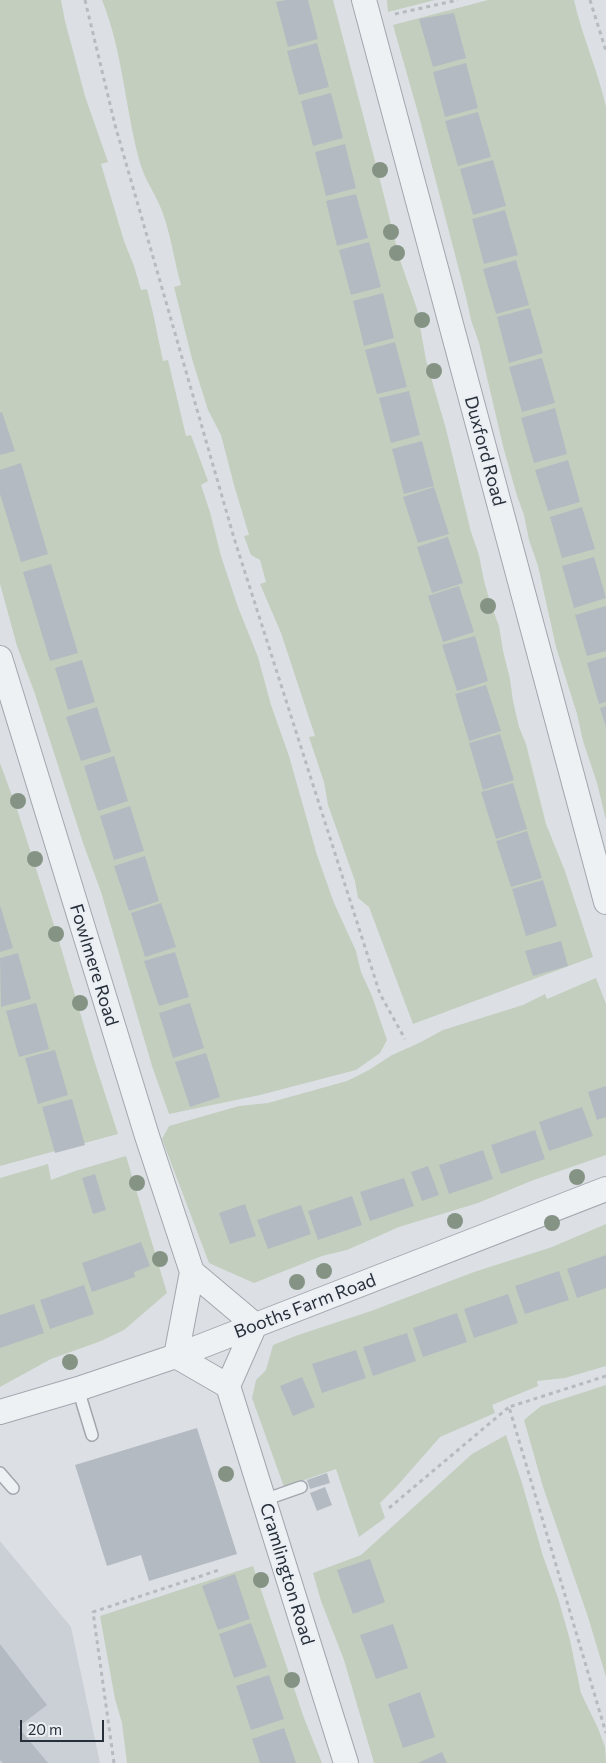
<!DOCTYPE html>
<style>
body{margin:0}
#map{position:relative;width:606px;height:1763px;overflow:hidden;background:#dce0e5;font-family:Commissioner,sans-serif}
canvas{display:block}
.scale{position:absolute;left:20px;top:1720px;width:84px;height:22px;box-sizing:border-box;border:2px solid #272f3a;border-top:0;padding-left:6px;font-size:15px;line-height:18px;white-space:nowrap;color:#272f3a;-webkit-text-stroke:4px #ebeff3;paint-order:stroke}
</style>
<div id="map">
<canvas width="606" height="1763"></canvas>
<div class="scale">20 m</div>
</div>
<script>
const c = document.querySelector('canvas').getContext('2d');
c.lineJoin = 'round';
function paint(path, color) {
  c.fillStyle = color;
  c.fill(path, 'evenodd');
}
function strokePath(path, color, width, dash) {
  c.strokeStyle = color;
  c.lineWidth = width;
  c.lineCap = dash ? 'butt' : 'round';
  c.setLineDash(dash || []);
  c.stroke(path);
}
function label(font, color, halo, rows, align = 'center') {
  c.font = font + ' Commissioner,sans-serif';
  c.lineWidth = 5;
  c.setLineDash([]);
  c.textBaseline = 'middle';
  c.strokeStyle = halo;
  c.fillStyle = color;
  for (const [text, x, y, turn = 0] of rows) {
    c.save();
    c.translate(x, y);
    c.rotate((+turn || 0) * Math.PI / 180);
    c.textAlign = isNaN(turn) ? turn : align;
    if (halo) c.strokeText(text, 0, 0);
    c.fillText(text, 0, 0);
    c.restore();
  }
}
paint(new Path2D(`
 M0,1541L71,1627L100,1763H0Z`), '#cbcfd6');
paint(new Path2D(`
 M0,0H61L65,21L85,96L108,162L101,164L124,241L134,266L141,290L147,289L153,313L163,361L168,360L186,436L191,435L208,481L201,485L210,512L221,556L238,607L258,657L271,705L289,756L317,855L334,903L356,951L361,972L372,996L387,1040L380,1053L356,1070L260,1095L169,1114L152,1066L101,892L83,843L35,694L17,646L0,584Z
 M102,0H333L381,184L400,260L417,309L426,360L446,429L471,532L479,555L484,581L490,602L499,626L503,651L510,679L513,701L519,727L526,744L546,824L565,871L593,957L413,1024L369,907L358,898L355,881L328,805L324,782L309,737L315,736L281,633L260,584L266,582L260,560L251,555L244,536L249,535L234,485L221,435L208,410L192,359L174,287L181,285C174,260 171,235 162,211C156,195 145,180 140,163C125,109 123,52 102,0Z
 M387,0H435L388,12Z
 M488,0H574C582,36 598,71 606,107V820L597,783L583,741L577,714L556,647L538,566L529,540L524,515L517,496L503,446L479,343L471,320L466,297L420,120L393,25Z
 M0,763L17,809L59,941L94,1060L118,1134L0,1166Z
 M596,978L606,1004V1155L531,1181L478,1203L399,1227L347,1250L322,1256L254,1283L209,1263L162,1139L169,1126L239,1106L268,1103L347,1081L369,1070L392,1055L419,1043L443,1030L523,1005L545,994L547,999Z
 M126,1156L167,1293L124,1330L101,1341L51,1359L0,1387V1178L48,1164L51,1180L75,1171Z
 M606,1224V1366L565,1378L537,1381L538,1386L492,1405L495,1413L440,1437L397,1486L380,1503L385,1518L359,1537L336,1469L284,1487L252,1398L256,1380L266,1370L273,1345L298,1335L371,1311L474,1272L552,1247Z
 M606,1385V1677L588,1617L543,1487L524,1420L541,1406Z
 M506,1435L522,1483L543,1556L558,1598L570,1640L581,1693L598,1728L605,1747L606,1763H374L344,1660L321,1601L313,1573L361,1555L472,1454Z
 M253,1566L304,1718L322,1763H127L122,1723L115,1699L100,1616Z`), '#c3cebe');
paint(new Path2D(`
 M286,0H308L318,39L288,47L276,2Z
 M454,13L466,58L433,67L419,19Z
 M317,43L329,87L299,95L287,51Z
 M466,63L478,108L445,117L433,72Z
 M331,93L343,138L313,146L301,101Z
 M478,112L491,157L458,166L445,121Z
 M345,144L356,188L326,196L315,152Z
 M493,160L506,206L473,215L460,169Z
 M356,194L368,238L337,246L326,201Z
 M505,210L518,255L484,264L472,219Z
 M369,242L381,287L351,295L339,250Z
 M516,260L529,305L496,314L483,269Z
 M383,293L394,338L364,346L353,301Z
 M530,308L543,353L509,363L497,317Z
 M395,342L407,387L377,394L365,350Z
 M542,358L555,403L522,412L509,367Z
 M409,391L420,435L391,443L379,398Z
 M555,408L567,454L534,463L521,418Z
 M2,412L15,451L0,455V413Z
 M422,441L434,486L404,494L392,449Z
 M568,460L580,502L548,511L535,470Z
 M21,463L48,554L21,562L0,494V470Z
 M434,487L449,534L418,543L403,497Z
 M582,507L595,549L562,558L550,517Z
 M448,537L463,583L432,593L417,547Z
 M594,557L606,598L574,608L562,566Z
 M51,564L78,653L50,661L23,572Z
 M459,586L474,632L443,642L428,596Z
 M606,606V651L587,656L575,615Z
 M475,636L488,681L457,691L442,645Z
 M606,657V702L599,704L587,663Z
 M82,660L95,702L68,710L55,668Z
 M486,685L501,731L469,741L455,694Z
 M606,706V727L600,708Z
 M97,707L111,752L81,761L66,717Z
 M500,734L514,780L483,790L469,743Z
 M114,756L128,801L98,811L84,766Z
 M513,783L527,829L496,839L481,792Z
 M130,806L144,851L114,860L100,816Z
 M527,831L542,878L511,887L496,841Z
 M145,856L159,901L129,911L114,866Z
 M543,880L557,926L526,936L512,889Z
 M161,903L176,947L145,957L131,913Z
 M0,905L13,948L0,952Z
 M561,941L568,966L533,976L525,951Z
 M175,952L189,997L159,1006L144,961Z
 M18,953L31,999L1,1007L0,958Z
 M36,1003L49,1049L19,1057L6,1011Z
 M190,1003L204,1048L173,1058L159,1013Z
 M55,1050L68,1095L38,1104L25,1058Z
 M206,1053L220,1097L190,1107L175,1062Z
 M606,1086V1117L597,1120L588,1092Z
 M72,1099L85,1145L55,1153L42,1107Z
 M582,1107L593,1136L549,1151L539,1122Z
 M535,1130L545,1159L501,1174L491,1145Z
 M483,1150L493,1179L449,1194L439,1165Z
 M428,1166L439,1195L422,1201L411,1172Z
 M95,1174L106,1210L93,1214L82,1178Z
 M404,1178L414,1206L370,1221L360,1192Z
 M352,1196L362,1225L318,1240L308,1211Z
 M245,1204L256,1236L230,1244L219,1213Z
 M301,1205L311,1234L268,1249L257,1220Z
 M141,1242L150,1266L134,1272L135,1277L92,1292L82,1263Z
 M606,1255V1288L577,1298L567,1269Z
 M559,1271L569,1300L525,1314L515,1286Z
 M84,1285L94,1314L50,1329L40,1300Z
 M508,1294L518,1323L474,1338L464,1309Z
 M34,1304L44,1333L0,1348V1315Z
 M457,1313L467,1342L423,1357L413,1328Z
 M407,1333L416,1361L373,1376L363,1347Z
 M356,1350L366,1378L322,1393L312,1364Z
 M302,1377L315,1407L293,1416L280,1386Z
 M197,1428L237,1554L149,1581L141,1555L107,1566L75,1465Z
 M327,1473L330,1483L310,1489L307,1480Z
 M325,1487L332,1505L317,1511L310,1493Z
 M370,1559L385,1602L353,1614L337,1570Z
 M235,1574L250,1619L218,1630L202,1586Z
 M251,1623L267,1667L234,1678L219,1634Z
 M393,1624L408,1668L376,1679L360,1635Z
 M0,1644L47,1705L18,1727L48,1763H3L0,1760Z
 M269,1675L284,1719L251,1730L236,1686Z
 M420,1692L435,1737L403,1748L388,1704Z
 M284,1728L296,1763H260L252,1739Z
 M442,1752L447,1763H418Z`), '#b4bac1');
const service = new Path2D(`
 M78,1389L92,1435
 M0,1473L13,1488
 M264,1500L301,1487`);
const minor = new Path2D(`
 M364,0L606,902
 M0,658L147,1136L192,1272L176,1356
 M192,1272L255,1325
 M255,1325L228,1386L346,1763
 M176,1356L228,1386
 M0,1412L78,1389L176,1356L606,1189`);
strokePath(service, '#a2a7ae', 14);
strokePath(minor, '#a2a7ae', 26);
strokePath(new Path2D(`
 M85,0L115,125L234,538L380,994L405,1039
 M590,0L606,51
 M395,14L458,0
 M606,1376L509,1407L606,1733
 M389,1508L509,1407
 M114,1763L93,1612L219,1570`), '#b6bbc0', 3, [4, 4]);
strokePath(service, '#eef1f4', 11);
strokePath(minor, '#eef1f4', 24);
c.fillStyle = '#859385';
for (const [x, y] of [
 [380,170],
 [391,232],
 [397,253],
 [422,320],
 [434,371],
 [488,606],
 [18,801],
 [35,859],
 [56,934],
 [80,1003],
 [577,1177],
 [137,1183],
 [455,1221],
 [552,1223],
 [160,1259],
 [324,1271],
 [297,1282],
 [70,1362],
 [226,1474],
 [261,1580],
 [292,1680]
]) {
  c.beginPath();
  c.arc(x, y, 8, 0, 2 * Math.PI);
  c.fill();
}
label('18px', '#272f3a', '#ebeff3', [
 ["Duxford Road",485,451,75],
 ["Fowlmere Road",94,965,73],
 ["Booths Farm Road",305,1306,-21],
 ["Cramlington Road",287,1574,73]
]);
</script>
